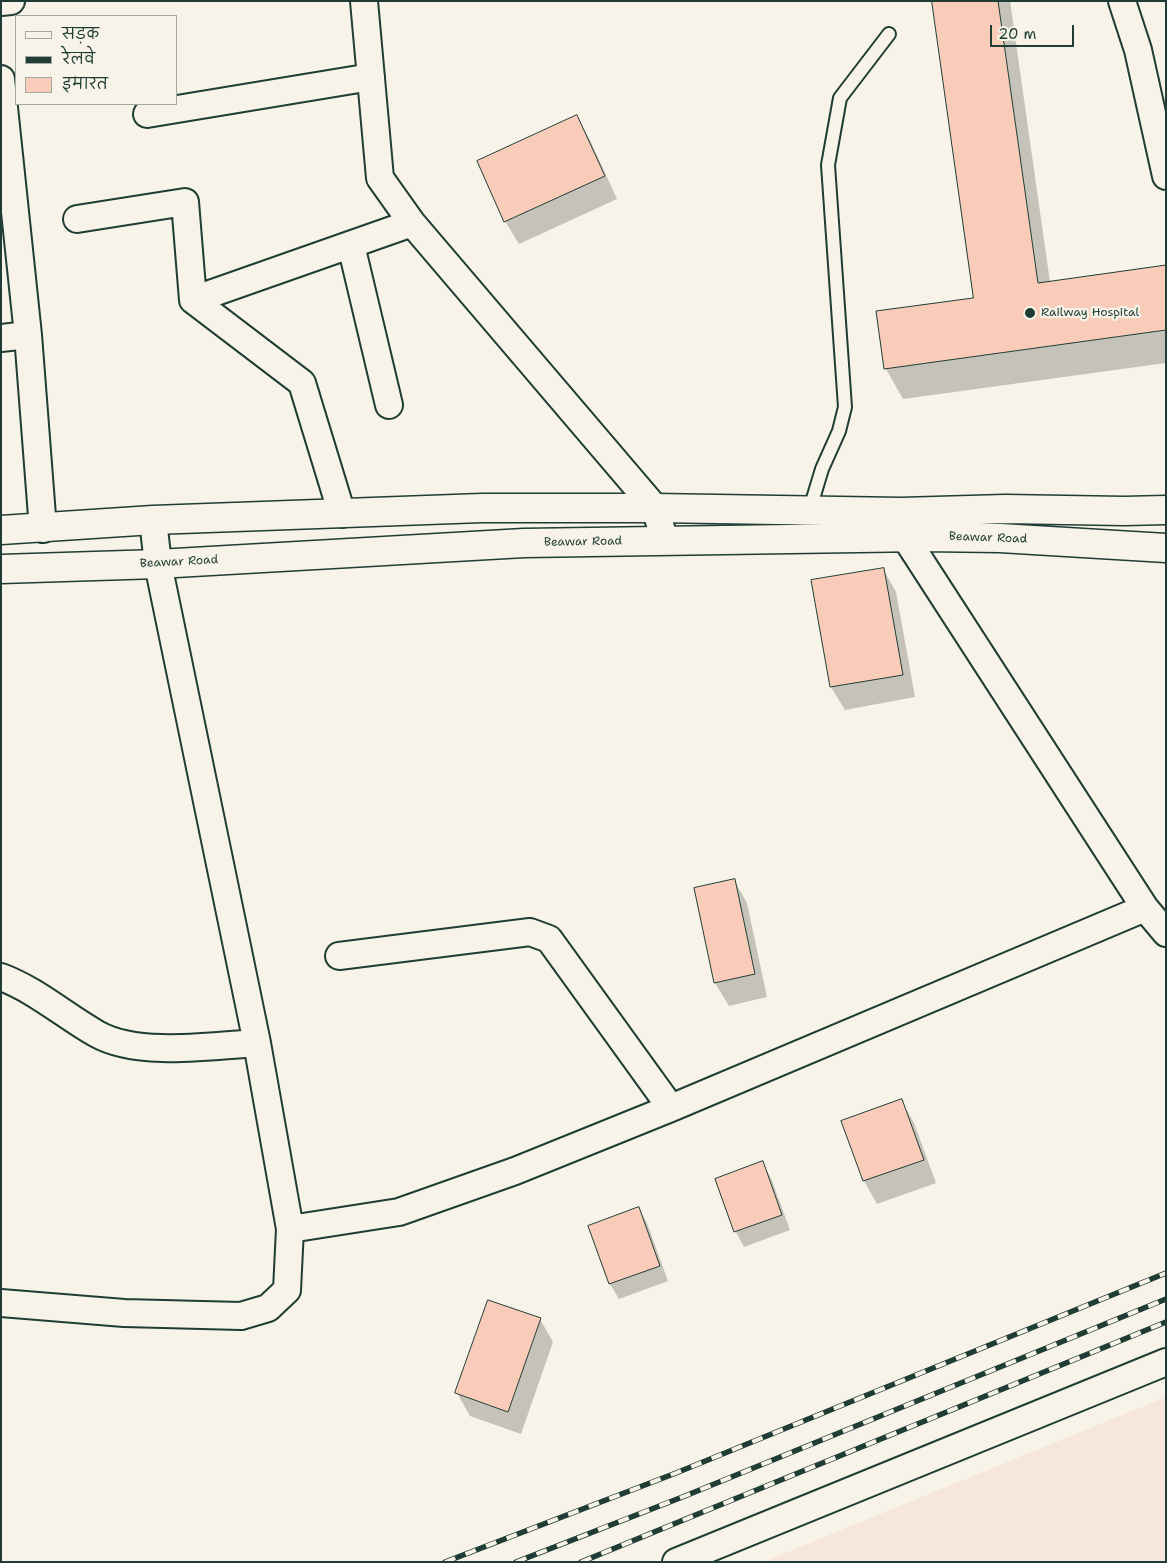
<!DOCTYPE html>
<meta charset="utf-8">
<style>
body{margin:0}
#map{position:relative;width:1167px;height:1563px;overflow:hidden;background:#f7f3e8;font-family:"Shantell Sans","Playpen Sans Deva",sans-serif}
canvas{display:block}
.frame{position:absolute;inset:0;border:2px solid #1f3d34;pointer-events:none}
.legend{position:absolute;left:15px;top:15px;width:162px;height:90px;box-sizing:border-box;background:#f7f3e8;border:1px solid #a1aaa0;margin:0;padding:6px 9px;list-style:none;font-size:15px;color:#1f3d34}
.legend li{display:flex;align-items:center;gap:10px;height:25px}
.legend b{width:25px;border:1px solid #a1aaa0}
.scale{position:absolute;left:990px;top:25px;width:84px;height:22px;box-sizing:border-box;border:2px solid #1f3d34;border-top:0;padding-left:6px;font-size:15px;line-height:18px;white-space:nowrap;color:#1f3d34;-webkit-text-stroke:4px #f7f3e8;paint-order:stroke}
</style>
<div id="map">
<canvas width="1167" height="1563"></canvas>
<div class="frame"></div>
<ul class="legend">
<li><b style="height:6px;background:#f7f3e8"></b>सड़क</li>
<li><b style="height:6px;background:#1f3d34"></b>रेलवे</li>
<li><b style="height:14px;background:#f8ccb9"></b>इमारत</li>
</ul>
<div class="scale">20 m</div>
</div>
<script>
const c = document.querySelector('canvas').getContext('2d');
c.lineJoin = 'round';
function paint(path, color) {
  c.fillStyle = color;
  c.fill(path, 'evenodd');
}
function strokePath(path, color, width, dash) {
  c.strokeStyle = color;
  c.lineWidth = width;
  c.lineCap = dash ? 'butt' : 'round';
  c.setLineDash(dash || []);
  c.stroke(path);
}
function label(font, color, halo, rows, align = 'center') {
  c.font = font + ' "Shantell Sans",sans-serif';
  c.lineWidth = 4.5;
  c.setLineDash([]);
  c.textBaseline = 'middle';
  c.strokeStyle = halo;
  c.fillStyle = color;
  for (const [text, x, y, turn = 0] of rows) {
    c.save();
    c.translate(x, y);
    c.rotate((+turn || 0) * Math.PI / 180);
    c.textAlign = isNaN(turn) ? turn : align;
    if (halo) c.strokeText(text, 0, 0);
    c.fillText(text, 0, 0);
    c.restore();
  }
}
paint(new Path2D(`
 M1166,1397V1562H763Z`), '#f7e7da');
paint(new Path2D(`
 M933,1H1010L1050,282L1166,266V363L903,399L886,369L878,312L974,299Z
 M577,117L590,140L617,199L519,244L505,221Z
 M883,569L896,592L915,697L845,710L831,687L812,581Z
 M734,880L747,903L767,997L729,1006L715,983Z
 M901,1100L914,1123L936,1183L877,1204L864,1181L843,1121Z
 M762,1163L771,1178L790,1230L744,1247L736,1232L716,1180Z
 M639,1208L647,1223L668,1281L619,1299L610,1284L589,1226Z
 M540,1319L553,1342L521,1434L470,1416L457,1393Z`), '#0003');
const building = new Path2D(`
 M932,1H998L1038,283L1166,265V330L884,369L876,311L973,298Z
 M577,115L605,176L504,222L477,161Z
 M884,568L903,675L830,687L811,580Z
 M735,879L755,974L714,983L694,888Z
 M902,1099L924,1160L863,1181L841,1121Z
 M763,1161L782,1215L734,1232L715,1179Z
 M639,1207L660,1266L609,1284L588,1226Z
 M488,1300L541,1318L508,1412L455,1393Z`);
paint(building, '#f8ccb9');
strokePath(building, '#1f3d34', 1);
const lane = new Path2D(`
 M809,512L822,469L839,431L845,407L828,165L840,98L889,34`);
const street = new Path2D(`
 M364,1L380,178L412,223L655,508L665,541
 M1122,1L1138,50L1166,176
 M1,2L11,1
 M1,79L28,335L43,529
 M147,114L371,77
 M77,219L185,202L193,300
 M351,245L389,405
 M1,338L28,335
 M342,514L302,383L193,300L412,223
 M905,537L1145,908L1166,933
 M339,956L530,932L549,939L671,1108
 M1,977C36,990 65,1016 97,1034C138,1057 211,1046 257,1043
 M290,1229L399,1212L515,1171L671,1108L1145,908
 M1,1303L124,1313L241,1316L268,1308L287,1290L290,1229L257,1043L158,564L153,520
 M676,1562L1166,1362`);
const primary = new Path2D(`
 M1,530L153,520L482,508H655L901,512L1005,509L1124,511L1166,510
 M1,569L158,564L524,543L924,537L1000,538L1166,548`);
strokePath(lane, '#1f3d34', 16);
strokePath(street, '#1f3d34', 30);
strokePath(primary, '#1f3d34', 31);
strokePath(lane, '#f7f3e8', 12);
strokePath(street, '#f7f3e8', 26);
strokePath(primary, '#f7f3e8', 28);
const rail = new Path2D(`
 M445,1562L676,1473L1166,1273
 M516,1562L685,1496L1166,1299
 M581,1562L1166,1322`);
strokePath(rail, '#1f3d34', 5.5);
strokePath(rail, '#f7f3e8', 4, [11]);
for (const [x, y, r, color] of [
 [1030,313,6,"#1f3d34"]
]) {
  const dot = new Path2D();
  dot.arc(x, y, r, 0, 2 * Math.PI);
  c.fillStyle = color;
  c.fill(dot);
  strokePath(dot, '#f7f3e8', 2);
}
label('12px', '#1f3d34', '#f7f3e8', [
 ["Railway Hospital",1041,313]
], 'left');
label('12px', '#1f3d34', '#f7f3e8', [
 ["Beawar Road",988,538,2],
 ["Beawar Road",583,542,-1],
 ["Beawar Road",179,562,-3]
]);
</script>
